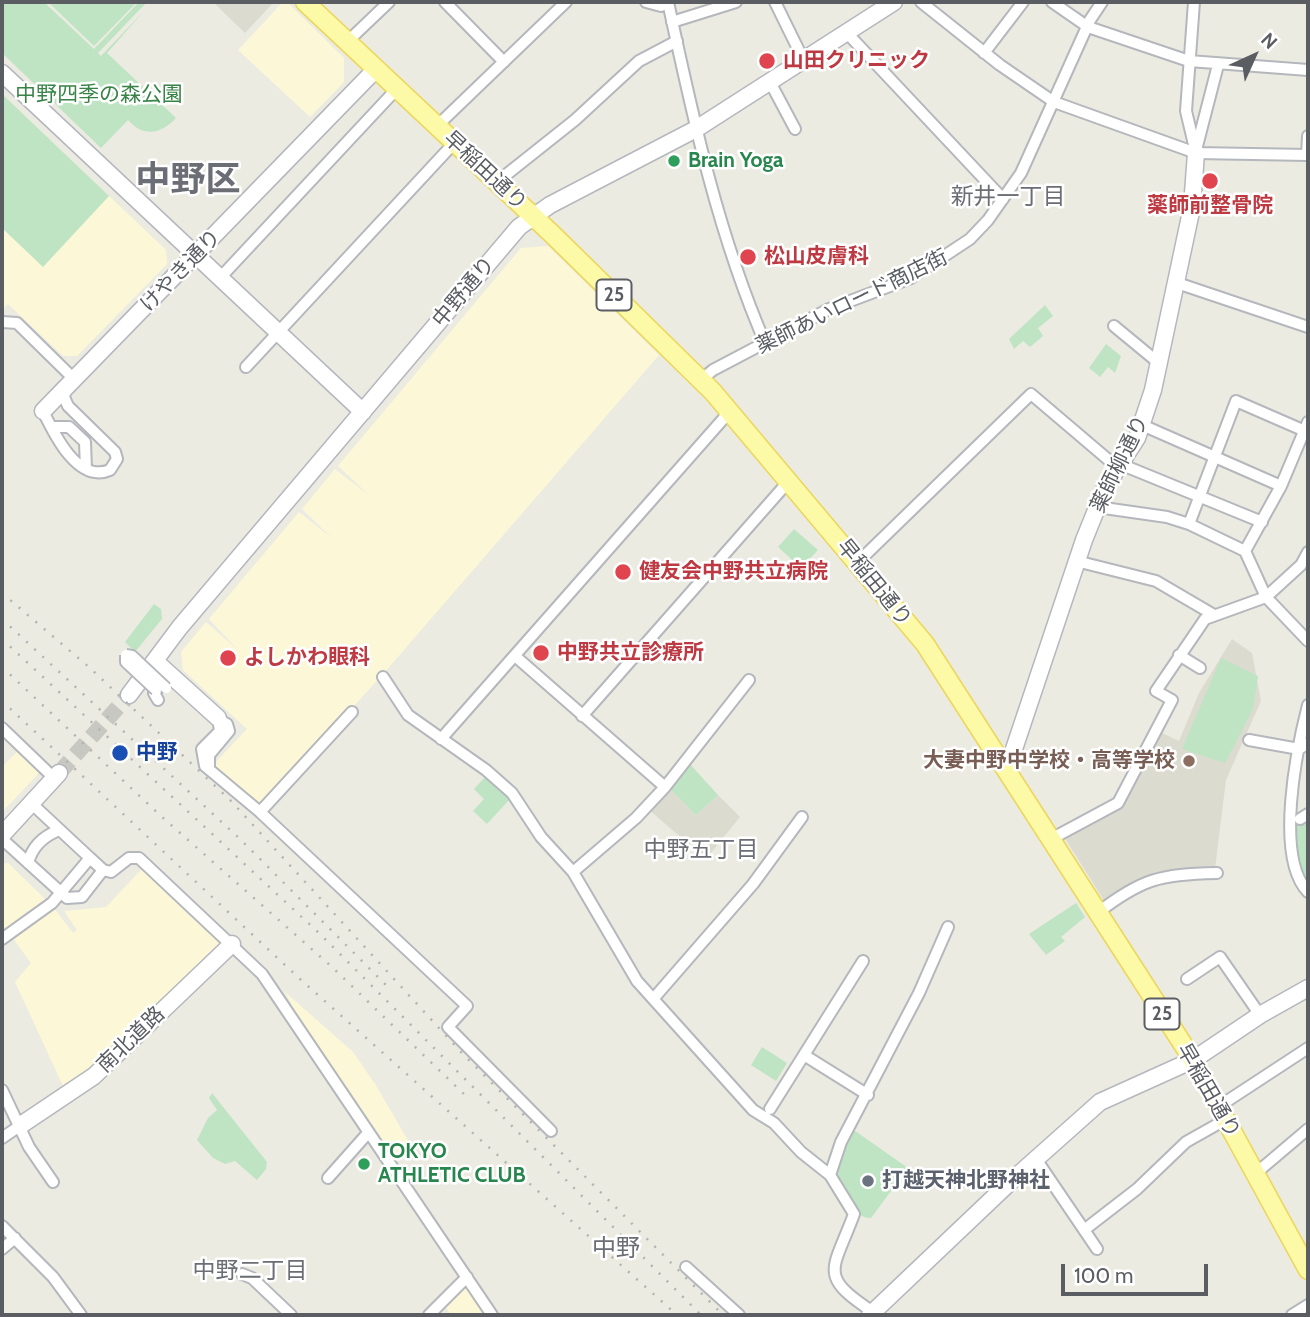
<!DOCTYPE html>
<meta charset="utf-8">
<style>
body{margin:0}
#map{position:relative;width:1310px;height:1317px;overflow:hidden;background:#ecebe2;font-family:Cabin,sans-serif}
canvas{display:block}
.frame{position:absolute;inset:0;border:4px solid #5a5d62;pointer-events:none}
.north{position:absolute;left:1219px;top:21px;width:70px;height:70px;-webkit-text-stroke:5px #fff;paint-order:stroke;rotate:45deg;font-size:19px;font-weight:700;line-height:28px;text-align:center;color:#5a5d62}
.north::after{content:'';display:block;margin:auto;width:24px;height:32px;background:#5a5d62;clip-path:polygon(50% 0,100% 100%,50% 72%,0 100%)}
.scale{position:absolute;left:1061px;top:1264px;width:147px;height:32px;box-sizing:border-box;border:4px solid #5a5d62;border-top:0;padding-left:9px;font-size:21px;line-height:24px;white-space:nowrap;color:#5a5d62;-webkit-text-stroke:5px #fff;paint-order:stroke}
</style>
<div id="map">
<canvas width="1310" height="1317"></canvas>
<div class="frame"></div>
<div class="north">N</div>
<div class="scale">100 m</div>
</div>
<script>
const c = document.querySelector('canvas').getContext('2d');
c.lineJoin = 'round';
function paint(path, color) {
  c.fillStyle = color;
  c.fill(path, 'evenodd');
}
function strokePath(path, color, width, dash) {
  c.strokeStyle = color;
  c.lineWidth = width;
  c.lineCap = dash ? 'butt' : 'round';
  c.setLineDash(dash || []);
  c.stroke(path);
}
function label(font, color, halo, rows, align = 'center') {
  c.font = font + ' Cabin,"Noto Sans JP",sans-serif';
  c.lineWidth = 5;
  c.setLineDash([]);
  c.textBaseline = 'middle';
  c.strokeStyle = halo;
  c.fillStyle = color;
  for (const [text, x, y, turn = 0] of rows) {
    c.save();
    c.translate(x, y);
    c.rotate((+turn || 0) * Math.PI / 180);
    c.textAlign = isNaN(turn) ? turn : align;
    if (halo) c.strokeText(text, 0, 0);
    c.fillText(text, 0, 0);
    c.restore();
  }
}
paint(new Path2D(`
 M283,2H287L344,58V82L310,117L238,50Z
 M109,196L166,250L167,264L77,356H63L8,304L2,310V228L43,266Z
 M548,246L659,355L384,673L262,806L213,765L247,729L183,670L181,652L206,622L238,650L209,619L299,512L333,539L302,509L335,469L371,497L338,466L521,248Z
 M18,751L38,769V774L4,810L2,767Z
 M2,863H8L47,901L2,933Z
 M141,870L150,872L220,936L219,943L83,1077L64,1088L15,982L31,963L12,937L53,907L73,933L77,930L64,911L106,907Z
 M285,992L353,1052L375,1084L413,1149L395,1162L301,1023Z
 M465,1286L485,1315H451L444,1305Z`), '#fcf8d7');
paint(new Path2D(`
 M213,2H274L245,33Z
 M1232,639L1252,653L1261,701L1226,780L1215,869L1171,870L1139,881L1115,893L1105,902L1064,837L1122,802L1158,731L1179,741L1199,693Z
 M668,787L696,815L718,795L740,817L706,859L648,809Z`), '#dcdbd0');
paint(new Path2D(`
 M2,2H44L94,49L139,2H147L98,53L101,56L145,10L107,53L176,118C160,135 143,137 128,120L101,148L2,53Z
 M48,2H137L94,46Z
 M2,94L109,196L43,267L2,228Z
 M1045,305L1053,316L1038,328L1043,336L1030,347L1023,341L1014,349L1009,339Z
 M1106,344L1121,356L1115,373L1108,367L1100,377L1089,368Z
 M794,529L818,550L801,568L778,547Z
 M154,604L161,609L162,619L135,652L125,642Z
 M1221,658L1258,676L1253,709L1225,763L1182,749Z
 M688,762L718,795L696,815L668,787Z
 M486,776L510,799L487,824L473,811L484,799L474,789Z
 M1305,819L1308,824V888C1295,874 1295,844 1294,826Z
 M1076,903L1085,917L1061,937L1065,941L1046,955L1029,934Z
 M762,1047L787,1063L776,1081L751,1065Z
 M212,1093L267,1162L266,1169L257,1180L235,1161L225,1164L213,1158L197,1140L208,1118L217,1110L209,1098Z
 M851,1128L908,1168L871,1218C852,1219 834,1186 834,1169C833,1157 846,1139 851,1128Z`), '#bee4c3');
strokePath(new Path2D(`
 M59,773L129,695`), '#c8c8c2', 16, [16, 8]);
const street = new Path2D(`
 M445,2L504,62
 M646,2L661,6L668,3
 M668,2C693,118 718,235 766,345
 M775,2L804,61
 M921,2L1000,65L1054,102L1196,153L1308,155
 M1052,2L1088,27L1189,61L1308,70
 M1194,2L1186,111L1196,153
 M672,22L736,2
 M847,33L1003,199
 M347,42L389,2
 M984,53L1023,2
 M770,82L795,129
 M437,126L566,2
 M1196,150L1218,65
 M1307,155L1308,136
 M497,182L575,120L639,61L677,41
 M219,279L391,95L400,91
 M1177,283L1308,327
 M2,322L17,323L74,379
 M1114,326L1160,364
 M246,367L455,142
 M701,380L713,370L829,309L911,278L970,239L988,220L1021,173L1090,20L1102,2
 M43,411C54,434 78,484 110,470L117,459L115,452L68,406L64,397L66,388
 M1142,425L1281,486
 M51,427H69L85,442L86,469
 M1120,464L1262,522
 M1097,507L1167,517L1189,524L1236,401L1305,431
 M1189,524L1245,551L1266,597L1308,641
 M1245,551L1281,486L1308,422
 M1076,561L1156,581L1214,615
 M857,563L1031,394L1118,468
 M1179,655L1200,668
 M515,656L665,787
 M383,677L408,715L486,770L512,793L541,837L573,872L637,981L753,1110L774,1123L801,1152L830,1175L854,1214C833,1271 817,1275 873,1312
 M158,700L154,693L162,684
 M1308,705C1297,748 1274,857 1308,892
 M582,716L788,482
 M218,718L220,731L202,749L205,766L260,812L467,1006L448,1027L551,1131
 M2,728L54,778
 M441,739L724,418L727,408
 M1249,740L1299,749L1308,743
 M209,766V755L229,731L227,724L218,719
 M260,812L352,712
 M1300,819L1308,814
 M2,839L67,898L82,897L103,870
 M1051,839L1118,803L1172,700L1156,691L1205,619L1266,597L1301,565L1308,552
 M90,858L103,870L111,872L129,858H139L262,974L492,1315
 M28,863C32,847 44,836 59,830
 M573,872L636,818L665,787L749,680
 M1096,914C1141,879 1160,874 1217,873
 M2,939L52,903L90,858L31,803
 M1187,979L1220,957L1260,1015
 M654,998L753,884L802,817
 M804,1055L868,1095
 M2,1090L29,1147L53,1182
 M1218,1107L1308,1048
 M770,1109L863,961
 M2,1138L21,1125
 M1036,1159L1097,1249
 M1255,1174L1308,1129
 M830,1175L841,1142L919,993L948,927
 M328,1178L368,1133
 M2,1226L53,1277L81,1315
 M1084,1230L1137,1189L1186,1142L1225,1120
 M2,1249L15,1238
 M686,1267L739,1315
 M242,1274L252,1278L291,1315
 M429,1315L467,1277
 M1292,1315L1308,1305`);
const secondary = new Path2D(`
 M2,73L363,412
 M43,411L376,69
 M155,661L218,718
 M129,695L180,627L519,227L550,205L696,129L894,2
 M1004,765L1012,755L1084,540L1105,488L1137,438L1153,390L1192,207L1196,153
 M2,835L59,773
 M21,1125L94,1076L232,944
 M870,1315L1009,1183L1100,1102L1193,1060L1260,1015L1308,988`);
const primary = new Path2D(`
 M305,2L552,234L713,392L925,644L1193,1060L1308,1270`);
strokePath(street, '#b4b7bc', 14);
strokePath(secondary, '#b5b7be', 19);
strokePath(primary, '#ecd65b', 21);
strokePath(street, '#fff', 10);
strokePath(secondary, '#fff', 16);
strokePath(primary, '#fcf9a7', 18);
strokePath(new Path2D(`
 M2,593L90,668L231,801L460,1051L723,1315
 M2,619L240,839L387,986
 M2,639L320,934L701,1315
 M2,667L162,817L332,967L467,1097
 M2,701L300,979L677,1315`), '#b2b3b3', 2.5, [2, 9]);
const streetBridge = new Path2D(`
 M126,655L132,656L166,688
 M126,655V662L156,690`);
strokePath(streetBridge, '#b4b7bc', 14, []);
strokePath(streetBridge, '#fff', 10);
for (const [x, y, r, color] of [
 [767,61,9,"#e0444e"],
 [674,161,7,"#2e9e5b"],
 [1210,181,9,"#e0444e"],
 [748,257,9,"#e0444e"],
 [623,572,9,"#e0444e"],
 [541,653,9,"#e0444e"],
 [228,658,9,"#e0444e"],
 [120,753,9,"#1a4fb4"],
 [1189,761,7,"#8d6e63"],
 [364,1164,7,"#2e9e5b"],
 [868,1181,7,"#6b7280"]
]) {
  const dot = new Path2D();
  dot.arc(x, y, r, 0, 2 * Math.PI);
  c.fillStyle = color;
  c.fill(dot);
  strokePath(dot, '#fff', 2.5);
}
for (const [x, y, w] of [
 [614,295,35],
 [1162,1014,35]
]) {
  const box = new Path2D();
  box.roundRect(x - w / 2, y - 15.5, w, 31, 5);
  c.fillStyle = '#fff';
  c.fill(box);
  strokePath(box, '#5a5d62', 2);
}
label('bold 19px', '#5a5d62', null, [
 ["25",614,295],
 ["25",1162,1014]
]);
label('bold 21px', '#be3a42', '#fff', [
 ["山田クリニック",783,61],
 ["薬師前整骨院",1210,206,"center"],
 ["松山皮膚科",764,257],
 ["健友会中野共立病院",639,572],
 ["中野共立診療所",557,653],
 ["よしかわ眼科",244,658]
], 'left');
label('21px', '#388345', '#fff', [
 ["中野四季の森公園",99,95]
]);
label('bold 21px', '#27864d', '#fff', [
 ["Brain Yoga",688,161],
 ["TOKYO",378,1152],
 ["ATHLETIC CLUB",378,1176]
], 'left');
label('21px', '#5a5d62', '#fff', [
 ["早稲田通り",485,171,43],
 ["けやき通り",181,271,-46],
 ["中野通り",464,292,-50],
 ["薬師あいロード商店街",852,302,-26],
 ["薬師柳通り",1120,464,-64],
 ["早稲田通り",874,583,51],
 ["南北道路",131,1040,-44],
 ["早稲田通り",1208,1091,60]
]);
label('bold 21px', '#164399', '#fff', [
 ["中野",136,753]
], 'left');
label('bold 21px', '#785e54', '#fff', [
 ["大妻中野中学校・高等学校",1175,761]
], 'right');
label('bold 21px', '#5b616d', '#fff', [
 ["打越天神北野神社",882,1181]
], 'left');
label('23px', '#6b6e74', '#fff', [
 ["新井一丁目",1008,197],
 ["中野五丁目",701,850],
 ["中野二丁目",250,1271]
]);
label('24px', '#6b6e74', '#fff', [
 ["中野",616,1249]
]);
label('bold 35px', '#6b6e74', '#fff', [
 ["中野区",188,181]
]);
</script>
